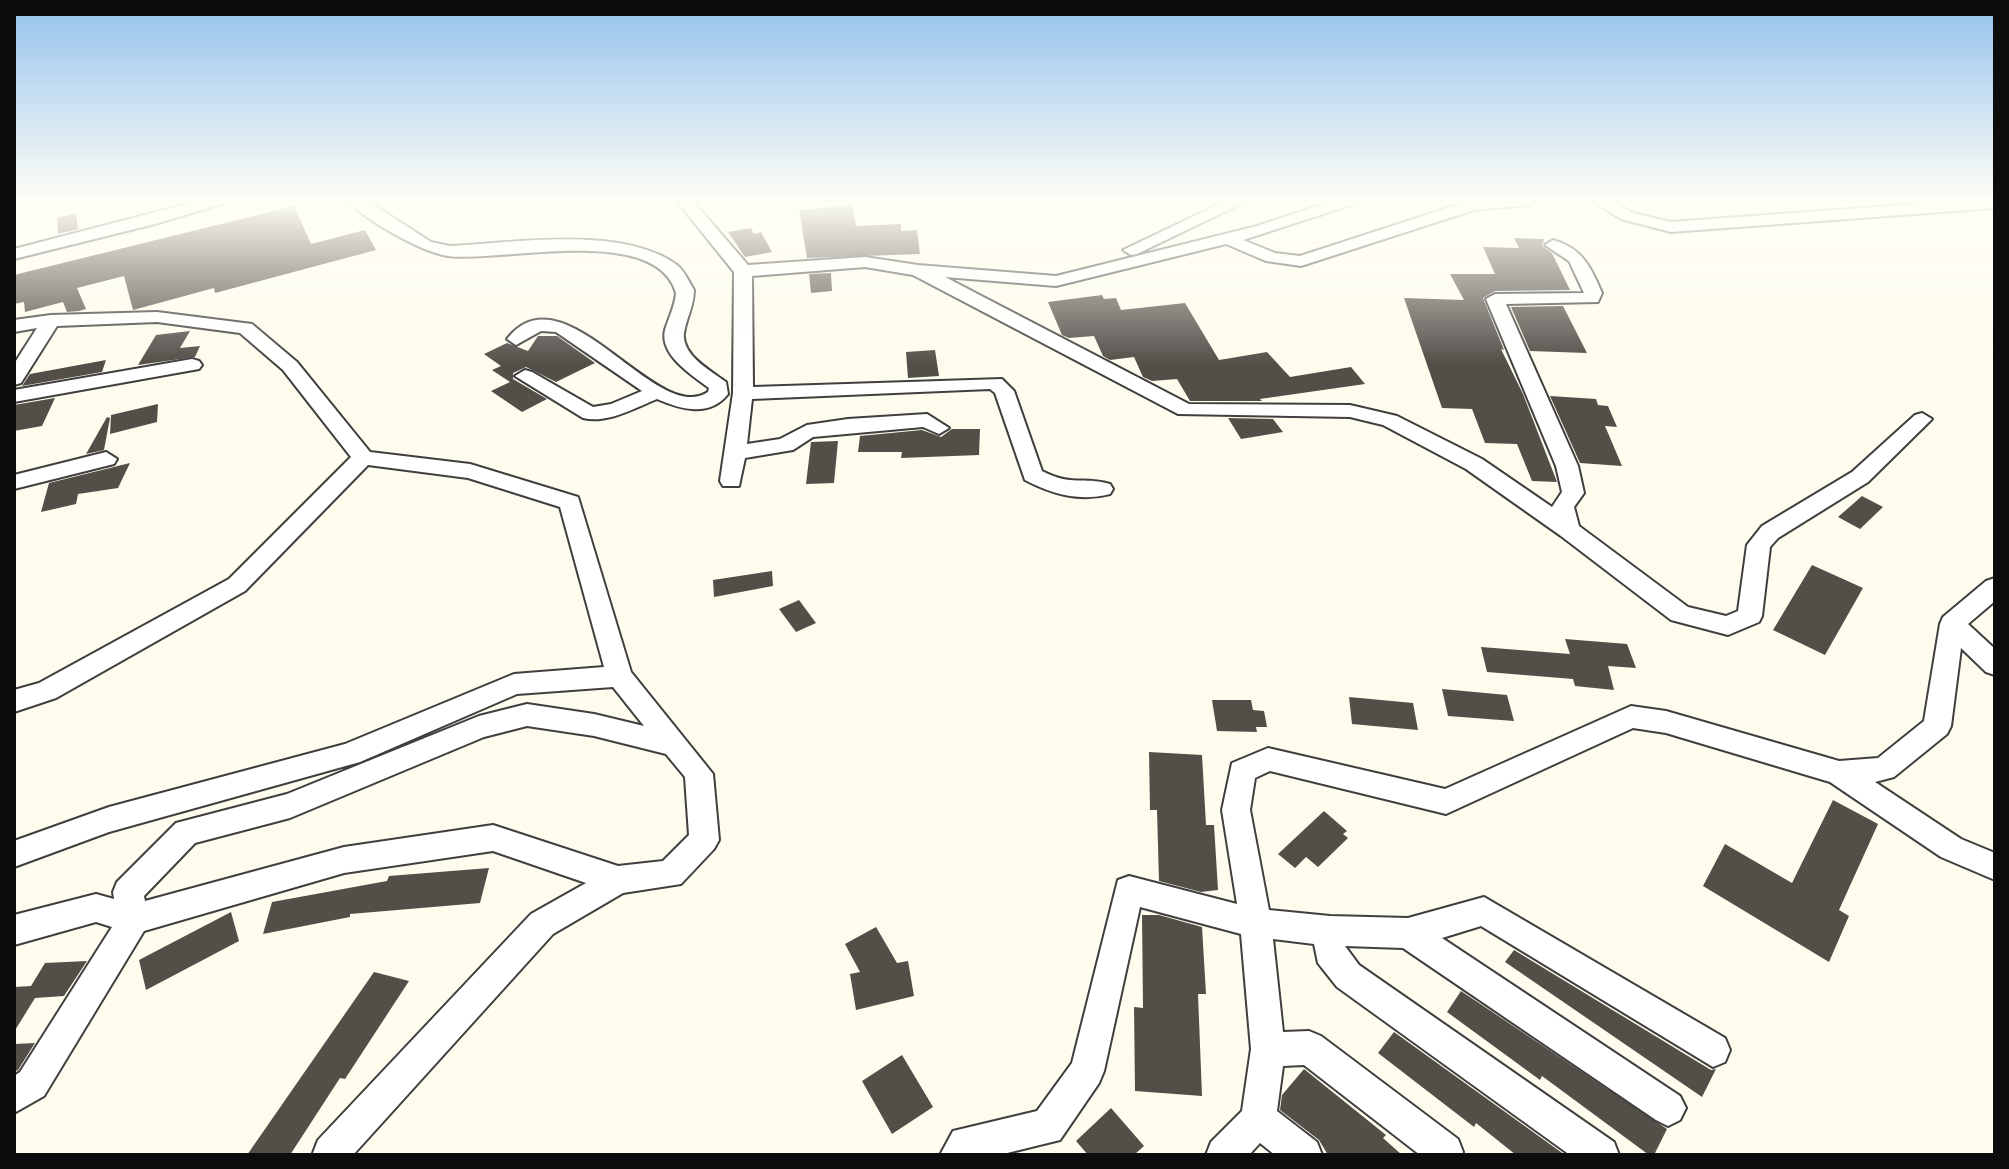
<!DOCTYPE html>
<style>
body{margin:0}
#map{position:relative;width:2009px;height:1169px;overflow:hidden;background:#fefcec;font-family:"PT Serif",serif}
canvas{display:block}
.frame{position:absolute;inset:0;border:16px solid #0c0c0c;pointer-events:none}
</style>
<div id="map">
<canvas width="2009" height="1169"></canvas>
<div class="frame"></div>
</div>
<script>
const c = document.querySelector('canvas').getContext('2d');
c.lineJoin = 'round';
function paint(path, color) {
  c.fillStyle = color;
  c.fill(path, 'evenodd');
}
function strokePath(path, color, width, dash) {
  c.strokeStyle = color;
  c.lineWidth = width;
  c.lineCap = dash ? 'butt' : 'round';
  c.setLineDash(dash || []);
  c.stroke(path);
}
paint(new Path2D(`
 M852,205L856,226L901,224V231L917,230L920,254L807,258L799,210Z
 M294,206L311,244L365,230L376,250L215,293L214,288L133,310L124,276L77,288L86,309L79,311L67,312L63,302L25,312L24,302L14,304V275Z
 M76,213L78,229L58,234L57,218Z
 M751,228L754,234L761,232L772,252L745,257L728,232Z
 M1514,238L1544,239L1542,246L1552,253L1570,290L1495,291L1483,298L1504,350L1501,349L1523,394L1557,482L1532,481L1517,444L1485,443L1472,409L1442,408L1404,298L1464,300L1450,274H1495L1483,247L1519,248Z
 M831,273L832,291L811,293L809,274Z
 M1102,295L1104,299L1116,298L1121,310L1185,303L1219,360L1267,352L1290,377L1351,367L1365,384L1260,399L1262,401H1190L1177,379L1152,381L1143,377L1134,357L1110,360L1103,356L1094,336L1069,338L1062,335L1048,302Z
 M1563,306L1587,353L1530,351L1511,307Z
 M190,331L180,348L200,346L195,357L138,365L156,335Z
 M538,336H557L595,363L556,382L526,367L513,373V379L547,399L522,412L491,391L510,382L492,370L501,366L484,354L507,343L528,351Z
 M935,350L939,376L908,378L906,352Z
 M106,360L102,372L22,386L30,374Z
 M1550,396L1596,399L1598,405L1608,406L1617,427L1605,426L1622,466L1580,463Z
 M55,398L42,426L14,431V405Z
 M158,404L157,422L110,434L111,415Z
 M107,417L110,418L104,450L86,454Z
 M1228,418L1273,419L1283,432L1241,439Z
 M952,429H980L979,455L901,458L902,452H858L860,436L922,430L941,437Z
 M838,441L834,483L806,484L811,442Z
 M130,463L118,488L78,494L76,504L41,512L49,483Z
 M1862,496L1883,507L1860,529L1838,517Z
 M1812,565L1863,588L1825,655L1773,630Z
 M772,571L773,586L714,597L713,580Z
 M799,600L816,623L796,632L779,609Z
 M1565,639L1627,644L1636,668L1608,666L1614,690L1575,686L1573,679L1487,672L1481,647L1570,654Z
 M1442,689L1507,695L1514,721L1448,716Z
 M1349,697L1413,703L1418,730L1352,724Z
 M1212,700H1251L1253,710L1264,711L1267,727H1256L1257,732L1217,731Z
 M1149,752L1202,755L1206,825H1214L1218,890L1201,892L1159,881L1157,810H1150Z
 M1833,800L1878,824L1839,910L1849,916L1829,962L1703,886L1725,844L1792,883Z
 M1324,811L1347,831L1343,834L1348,838L1318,867L1306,857L1295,868L1278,854Z
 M489,868L480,903L350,914V917L263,934L272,902L387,881L389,876Z
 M231,912L239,941L146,990L139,960Z
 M1142,915H1159L1202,927L1206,994H1198L1202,1096L1135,1091L1134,1007L1143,1008Z
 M876,927L897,963L908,961L914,996L856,1010L850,974L860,972L845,944Z
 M1514,950L1711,1070L1716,1069L1702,1097L1505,962Z
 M87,961L64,996L35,998L14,1032V987L31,986L45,963Z
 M374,972L409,981L345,1079L340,1078L290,1155H247Z
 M1461,991L1667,1129L1654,1155H1649L1542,1076L1540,1080L1447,1012Z
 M1394,1032L1565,1155H1516L1476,1123L1474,1127L1378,1053Z
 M35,1043L18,1070L14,1072V1044Z
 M902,1055L933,1107L892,1134L862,1081Z
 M1304,1069L1386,1135L1383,1138L1402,1155H1328L1319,1140L1280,1110L1282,1095Z
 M1111,1108L1144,1146L1134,1155H1088L1076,1141Z`), '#544e49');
const minor = new Path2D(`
 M202,200H227L225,203L155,224L14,259V249Z
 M347,200H366L431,242L450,246C514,243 622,225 677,265C684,270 689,282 694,290C694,304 688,315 685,328C677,353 710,370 726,382L728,394C709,418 680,409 657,399C635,408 607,424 583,418L515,376L525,370L532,372L593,407L611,404L642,391L556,332L541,331L516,345L507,339C564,265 656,427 708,392L709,388C692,375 659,355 665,330C669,317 675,306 676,293C656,223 501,263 448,256C421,252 365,220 347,200Z
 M676,200H692L748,265L865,257L918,265L1056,276L1257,226L1336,200H1359L1357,203L1243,240L1275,253L1300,256L1472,200H1537L1529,205L1474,210L1301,266L1266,261L1226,244L1056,286L945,277L1189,404L1350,405L1397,416L1482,459L1552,507L1562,492L1556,466L1486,299L1495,294L1584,293L1569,261L1545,245L1553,240C1582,248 1591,267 1602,293L1598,302L1506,304L1578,466L1584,493L1574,507L1579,526L1688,607L1726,616L1738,611L1747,545L1762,526L1852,472L1915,415L1922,413L1932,419L1868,482L1778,538L1770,547L1762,616L1759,622L1728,635L1671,620L1561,536L1466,469L1383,425L1350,417L1178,414L913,275L865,267L752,276L753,387L1002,379L1014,391L1042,471C1073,487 1082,476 1110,484L1113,489L1110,494C1079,502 1052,494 1025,480L995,393L990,389L752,399L747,444L780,439L807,425L848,419L927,414L949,428L939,434L923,427L813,437L793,450L745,458L739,486H723L720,481L733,393L734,272Z
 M1228,200H1249L1137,254L1131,255L1123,250Z
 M1591,200H1610L1633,213L1671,222L1972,200H1995V208L1671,232L1621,219Z
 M157,312L252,324L297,362L370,452L470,464L578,497L631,672L713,774L719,840L714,849L681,884L623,893L553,934L353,1155L313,1153L318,1140L531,914L586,883L493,851L344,873L144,931L44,1096L14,1113V1076L20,1072L112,927L96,922L14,945V915L96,894L114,899L113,892L117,882L176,823L287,794L479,716L527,704L594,714L644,726L613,687L517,694L360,762L109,832L14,867V841L109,807L345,744L514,674L604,667L560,507L468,478L368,465L245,591L56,698L14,712V690L39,683L229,579L351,457L283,370L240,333L157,322L57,326L21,383L14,385V364L37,328L14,332V320L51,315ZM527,726L594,736L666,754L685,777L689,835L663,861L618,866L493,825L344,847L145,901L144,896L195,843L290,818L484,737Z
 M192,359L199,361L202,365L199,369L14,402V390Z
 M106,452L117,459L114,464L14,489V475Z
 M1995,578V601L1968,624L1995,649V675L1986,672L1961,648L1951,726L1947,734L1894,777L1875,782L1961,839L1995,853V880L1941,857L1830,782L1666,733L1633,728L1446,814L1270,771L1255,778L1250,810L1269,910L1330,916L1408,918L1484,897L1725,1038L1730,1050L1725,1062L1713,1067L1481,926L1442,938L1680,1096L1686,1108L1680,1120L1668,1126L1656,1120L1403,948L1345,946L1359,965L1614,1142L1619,1155H1570L1337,987L1318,963L1314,944L1273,939L1283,1032L1309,1031L1321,1036L1458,1139L1463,1152L1462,1155H1420L1304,1065L1283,1066L1277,1111L1317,1142L1322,1155H1275L1260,1143L1249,1155H1206L1211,1142L1242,1111L1251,1049L1241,934L1140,907L1104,1071L1099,1083L1060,1140L999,1155H940L953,1131L1037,1111L1072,1063L1118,880L1129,876L1237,904L1222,810L1232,763L1268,748L1445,789L1631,706L1666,711L1839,761L1878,758L1924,721L1940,624L1943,617L1986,581Z`);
strokePath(minor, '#3f3f3f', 4);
paint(minor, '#fff');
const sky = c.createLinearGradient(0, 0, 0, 364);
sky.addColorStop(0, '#93c1ec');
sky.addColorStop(0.55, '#fffef6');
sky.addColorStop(1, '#fffef600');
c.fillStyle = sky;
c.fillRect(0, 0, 2009, 364);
</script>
